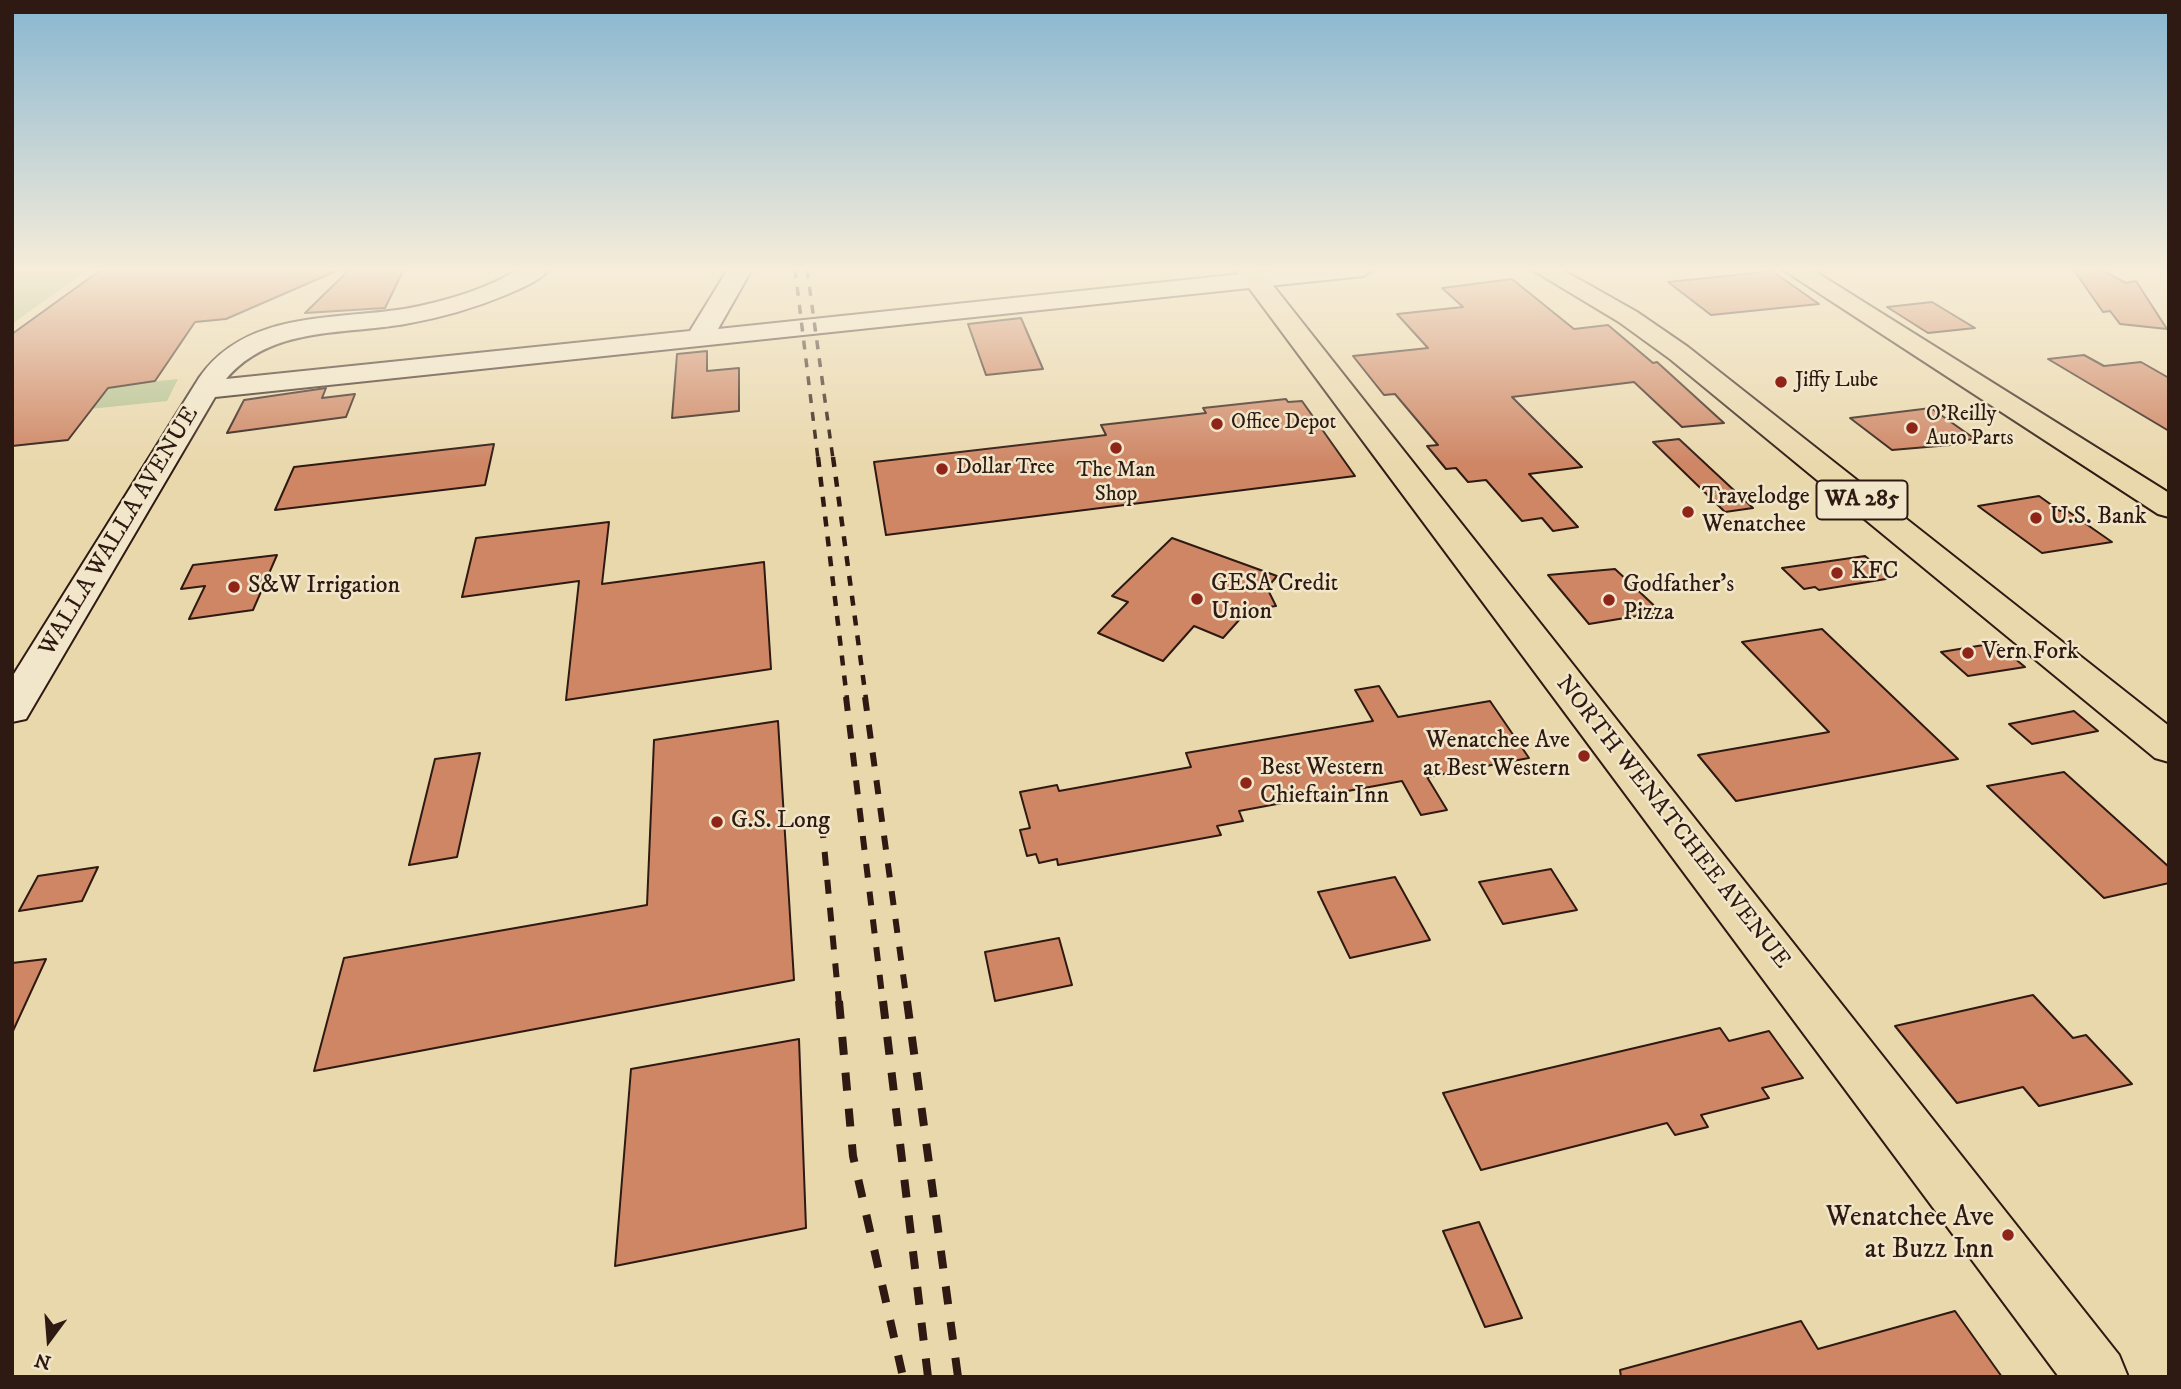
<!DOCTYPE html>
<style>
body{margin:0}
#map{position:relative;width:2181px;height:1389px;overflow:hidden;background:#ead8ad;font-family:"IM FELL DW Pica",serif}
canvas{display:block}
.frame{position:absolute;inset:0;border:14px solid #2e1a12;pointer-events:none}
.north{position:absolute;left:14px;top:1305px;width:70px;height:70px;-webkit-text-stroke:5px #f1e6ca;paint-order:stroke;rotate:196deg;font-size:19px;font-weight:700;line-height:28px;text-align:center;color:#2e1a12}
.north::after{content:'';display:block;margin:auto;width:24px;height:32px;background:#2e1a12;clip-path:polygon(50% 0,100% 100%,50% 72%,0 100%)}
</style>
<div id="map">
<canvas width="2181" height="1389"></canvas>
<div class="frame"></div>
<div class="north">N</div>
</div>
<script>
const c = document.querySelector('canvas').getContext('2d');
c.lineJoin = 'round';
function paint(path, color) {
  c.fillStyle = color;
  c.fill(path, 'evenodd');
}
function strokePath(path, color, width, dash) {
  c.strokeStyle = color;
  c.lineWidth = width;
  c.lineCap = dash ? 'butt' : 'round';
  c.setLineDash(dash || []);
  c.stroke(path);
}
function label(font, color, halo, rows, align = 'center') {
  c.font = font + ' "IM FELL DW Pica",serif';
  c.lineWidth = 5;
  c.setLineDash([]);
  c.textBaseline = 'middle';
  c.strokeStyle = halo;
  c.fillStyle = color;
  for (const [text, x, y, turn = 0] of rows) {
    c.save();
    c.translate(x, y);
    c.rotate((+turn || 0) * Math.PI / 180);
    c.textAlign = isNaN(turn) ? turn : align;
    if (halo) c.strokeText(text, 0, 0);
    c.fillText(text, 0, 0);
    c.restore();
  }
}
paint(new Path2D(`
 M12,269H89L12,324Z
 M178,379L167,401L12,417V396Z`), '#b2c08e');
const building = new Path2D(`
 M102,269H341L226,319L195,322L155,381L108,388L68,440L12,446V334Z
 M350,269H404L385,308L305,313Z
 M2073,269H2100L2126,283L2136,281L2167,329L2120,324L2110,311L2103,312Z
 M1772,271L1819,304L1711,315L1668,282Z
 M1512,279L1574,329L1608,325L1653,363L1657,362L1724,423L1682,427L1634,382L1512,397L1582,467L1529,474L1578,527L1553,531L1542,518L1522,521L1486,480L1468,482L1456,468L1446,469L1427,446L1438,445L1395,394L1384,395L1353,356L1428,348L1397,314L1463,307L1442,288Z
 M1932,302L1975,328L1928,333L1887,307Z
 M1021,318L1043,369L986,375L968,324Z
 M707,351V371L739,368V411L672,418L677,354Z
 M2084,355L2104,366L2141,362L2169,378V431L2048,359Z
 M326,388L322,398L355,394L346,417L227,433L244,400Z
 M1286,399L1288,402L1302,401L1355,476L886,535L874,462L1106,435L1101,425L1206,413L1203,408Z
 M1931,408L1975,439L1957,441L1962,444L1892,450L1850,418Z
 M1679,439L1753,508L1725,512L1653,442Z
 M494,444L485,485L275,510L294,467Z
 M2039,496L2060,511L2066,510L2112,542L2042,553L1978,506Z
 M609,522L602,584L764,562L771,669L566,700L579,581L462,597L476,538Z
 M1172,538L1277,576L1267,588L1276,606L1248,610L1223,638L1194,626L1163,661L1098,633L1128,602L1112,596Z
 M277,555L253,610L189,619L205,586L181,589L193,565Z
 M1865,556L1892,578L1819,590L1815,587L1804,589L1782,568Z
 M1615,569L1661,612L1589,624L1548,575Z
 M1822,629L1958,759L1736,801L1698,755L1829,732L1742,642Z
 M1996,643L2025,667L1968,676L1941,652Z
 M1379,686L1398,717L1490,701L1529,758L1427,777L1447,810L1421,815L1402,781L1239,811L1243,821L1217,826L1221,835L1058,865L1057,859L1039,863L1036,854L1027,856L1020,830L1030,828L1020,792L1057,785L1059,791L1191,767L1186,753L1373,721L1355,690Z
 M2074,711L2098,731L2032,744L2009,724Z
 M778,721L794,980L314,1071L344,958L647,905L654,740Z
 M480,753L457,857L409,865L435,759Z
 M2064,772L2169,867V883L2104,898L1987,786Z
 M98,867L82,901L19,911L38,876Z
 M1551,869L1577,910L1503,924L1479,882Z
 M1395,877L1430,940L1350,958L1318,892Z
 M1059,938L1072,985L995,1001L985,952Z
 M46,959L12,1033V963Z
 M2033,995L2073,1038L2086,1035L2132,1084L2039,1106L2023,1087L1957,1103L1895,1026Z
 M1720,1028L1729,1041L1769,1031L1803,1078L1762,1088L1769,1098L1701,1115L1708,1127L1675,1135L1667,1123L1481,1170L1443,1093Z
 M799,1039L806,1228L615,1266L631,1069Z
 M1479,1222L1522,1318L1485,1327L1443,1231Z
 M1955,1311L2002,1377H1621L1620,1370L1801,1321L1818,1349Z`);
paint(building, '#ce8665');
strokePath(building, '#2e1a12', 2);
const secondary = new Path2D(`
 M519,269H549C540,281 521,288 508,294C475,308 440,318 405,324C342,335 271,326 226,379L690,331L728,269H752L718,329L1289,269H1375L1363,276L215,397L26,719L12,722V677L199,378C245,311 332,320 404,309C443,302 485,290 519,269Z`);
const primary = new Path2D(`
 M1235,269H1260L2119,1355L2128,1377H2059Z
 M1531,269H1561L1637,312L1688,347L2169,726V762L2155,758L1670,359L1619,322Z
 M1782,269H1811L2169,493V517L2158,514Z`);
strokePath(secondary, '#2e1a12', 4);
strokePath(primary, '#2e1a12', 4);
paint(secondary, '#f1e6ca');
paint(primary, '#ead8ad');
strokePath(new Path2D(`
 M795,269L818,459
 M807,269L833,459`), '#2e1a12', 3.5, [9, 9]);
strokePath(new Path2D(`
 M818,457L847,699
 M833,457L866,699`), '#2e1a12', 4.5, [10, 10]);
strokePath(new Path2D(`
 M846,697L883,1003
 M865,697L907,1003
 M822,824L839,1003`), '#2e1a12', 6, [14, 14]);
strokePath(new Path2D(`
 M839,1001L853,1156L903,1377
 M883,1001L928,1377
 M907,1001L958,1377`), '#2e1a12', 8, [18, 18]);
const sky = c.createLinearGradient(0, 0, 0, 464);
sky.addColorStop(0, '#88b6d0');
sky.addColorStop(0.58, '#f6edda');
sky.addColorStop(1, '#f6edda00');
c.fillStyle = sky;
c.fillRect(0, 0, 2181, 464);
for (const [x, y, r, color] of [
 [1781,382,7,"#8f2418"],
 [1217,424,7,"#8f2418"],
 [1912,428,7,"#8f2418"],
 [1116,448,7,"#8f2418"],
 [942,469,7,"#8f2418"],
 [1688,512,7,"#8f2418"],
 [2036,518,7,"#8f2418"],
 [1837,573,7,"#8f2418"],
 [234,587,7,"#8f2418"],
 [1197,599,7,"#8f2418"],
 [1609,600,7,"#8f2418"],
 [1968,653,7,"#8f2418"],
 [1584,756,7,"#8f2418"],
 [1246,783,7,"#8f2418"],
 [717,822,7,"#8f2418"],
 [2008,1235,7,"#8f2418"]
]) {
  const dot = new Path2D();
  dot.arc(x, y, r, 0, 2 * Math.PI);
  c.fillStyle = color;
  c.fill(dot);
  strokePath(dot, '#f1e6ca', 2.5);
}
label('21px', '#2e1a12', '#f1e6ca', [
 ["Jiffy Lube",1795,382],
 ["O'Reilly",1926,416],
 ["Auto Parts",1926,440],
 ["Office Depot",1231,424],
 ["Dollar Tree",956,469],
 ["The Man",1116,472,"center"],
 ["Shop",1116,496,"center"]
], 'left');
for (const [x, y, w] of [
 [1862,500,91]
]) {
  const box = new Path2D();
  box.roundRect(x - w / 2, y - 19.5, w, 39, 5);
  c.fillStyle = '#f1e6ca';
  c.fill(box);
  strokePath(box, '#2e1a12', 2);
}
label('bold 23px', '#2e1a12', null, [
 ["WA 285",1862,500]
]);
label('24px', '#2e1a12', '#f1e6ca', [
 ["Travelodge",1702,498],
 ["Wenatchee",1702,526],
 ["U.S. Bank",2050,518],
 ["KFC",1851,573],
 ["GESA Credit",1211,585],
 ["Union",1211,613],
 ["Godfather's",1623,586],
 ["Pizza",1623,614],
 ["S&W Irrigation",248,587],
 ["Vern Fork",1982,653],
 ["Wenatchee Ave",1570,742,"right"],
 ["at Best Western",1570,770,"right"],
 ["Best Western",1260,769],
 ["Chieftain Inn",1260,797],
 ["G.S. Long",731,822]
], 'left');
label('24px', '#2e1a12', '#f1e6ca', [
 ["WALLA WALLA AVENUE",120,532,-59],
 ["NORTH WENATCHEE AVENUE",1672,823,52]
]);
label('28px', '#2e1a12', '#f1e6ca', [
 ["Wenatchee Ave",1994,1219],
 ["at Buzz Inn",1994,1251]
], 'right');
</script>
